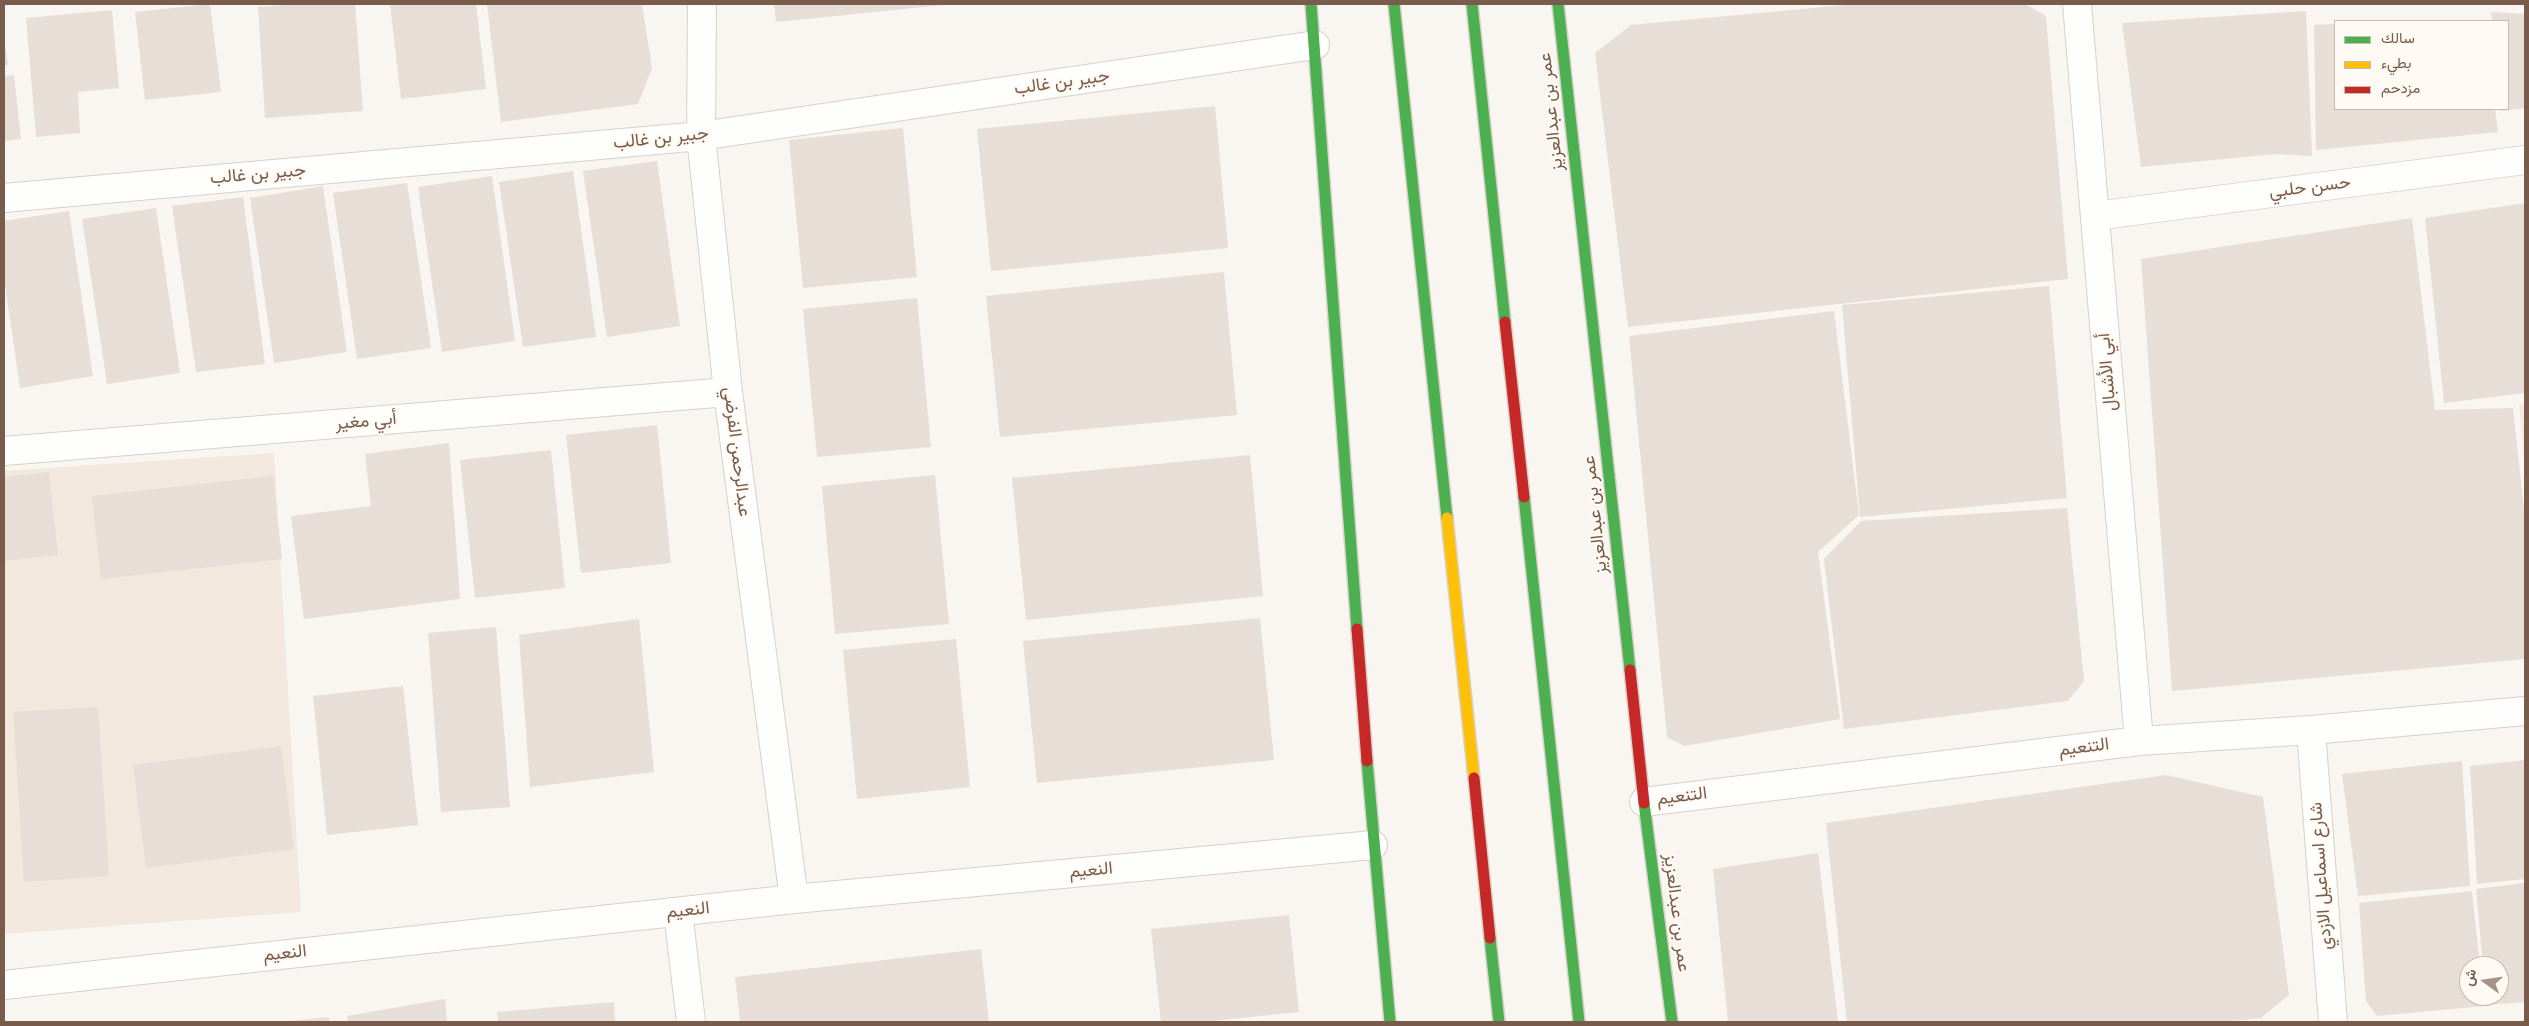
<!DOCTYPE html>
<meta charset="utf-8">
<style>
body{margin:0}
#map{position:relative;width:2529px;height:1026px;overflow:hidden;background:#f9f5f0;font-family:"Nunito Sans",Vazirmatn,sans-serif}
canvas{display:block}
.frame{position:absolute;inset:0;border:5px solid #7a5c4d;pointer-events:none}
.legend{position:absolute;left:2334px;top:20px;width:175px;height:90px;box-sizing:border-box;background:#fffaf3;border:1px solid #cabbb1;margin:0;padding:6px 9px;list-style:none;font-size:15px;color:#7a5c4d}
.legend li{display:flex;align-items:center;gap:10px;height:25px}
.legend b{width:25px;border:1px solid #cabbb1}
.north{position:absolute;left:2459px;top:956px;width:50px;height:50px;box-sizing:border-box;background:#fffaf3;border:1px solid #cabbb1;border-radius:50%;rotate:284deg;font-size:14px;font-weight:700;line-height:20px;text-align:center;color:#7a5c4d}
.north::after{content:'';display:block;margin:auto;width:18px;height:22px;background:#a69286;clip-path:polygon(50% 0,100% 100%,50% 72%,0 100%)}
</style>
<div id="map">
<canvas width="2529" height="1026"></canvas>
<div class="frame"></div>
<ul class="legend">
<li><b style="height:6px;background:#4caf50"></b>سالك</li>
<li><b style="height:6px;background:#ffc107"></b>بطيء</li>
<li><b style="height:6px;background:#c62828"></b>مزدحم</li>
</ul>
<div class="north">ش</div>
</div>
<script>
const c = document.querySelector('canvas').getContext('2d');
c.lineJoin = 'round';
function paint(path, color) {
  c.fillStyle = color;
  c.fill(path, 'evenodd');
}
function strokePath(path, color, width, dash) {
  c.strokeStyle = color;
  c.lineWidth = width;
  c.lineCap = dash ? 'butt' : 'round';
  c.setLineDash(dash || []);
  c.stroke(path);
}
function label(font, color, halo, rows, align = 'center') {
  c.font = font + ' "Nunito Sans",Vazirmatn,sans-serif';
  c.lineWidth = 4;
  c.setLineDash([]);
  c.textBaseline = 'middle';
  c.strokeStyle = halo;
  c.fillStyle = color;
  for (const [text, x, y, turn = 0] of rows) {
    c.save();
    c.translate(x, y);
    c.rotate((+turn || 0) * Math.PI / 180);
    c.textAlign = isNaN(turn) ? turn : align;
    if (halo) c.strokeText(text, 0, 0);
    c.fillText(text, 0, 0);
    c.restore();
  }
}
paint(new Path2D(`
 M2525,404V466L2519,405Z
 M274,453L301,912L4,934V471Z`), '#f2e8de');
paint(new Path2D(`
 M210,4L221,92L145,100L135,12Z
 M302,4H355L363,111L265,118L258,7Z
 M390,4H476L486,89L401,99Z
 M487,4H642L652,68L638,104L501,122Z
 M774,4H944V5L776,22Z
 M1856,4H2025L2046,16L2068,279L1628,327L1595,53L1631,25Z
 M112,10L119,88L78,92L80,133L36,137L26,18Z
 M2306,11L2312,156L2275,154L2141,167L2122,23Z
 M2491,12L2525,14V108L2500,111V109H2508V21H2492Z
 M2335,24V109H2495L2498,132L2316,150L2314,25Z
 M4,38L8,65L4,66Z
 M14,75L21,139L4,141V76Z
 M1215,106L1228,248L991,271L977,129Z
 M903,128L917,277L803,288L789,140Z
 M657,161L680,326L607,337L583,171Z
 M573,171L596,337L523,347L499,182Z
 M492,176L515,341L442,352L418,187Z
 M407,183L431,348L357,359L333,193Z
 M323,186L347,352L274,363L250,198Z
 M243,197L265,364L196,372L172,206Z
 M2525,203V393L2444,403L2425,218Z
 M156,208L180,373L107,384L82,219Z
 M69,211L93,376L20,388L4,278V221Z
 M2412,218L2435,410L2513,408L2525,519V659L2172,691L2141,259Z
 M1224,272L1237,415L1000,437L986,296Z
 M2049,286L2067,498L1860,517L1842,305Z
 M917,298L931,447L817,457L803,309Z
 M1834,311L1859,515L1818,552L1840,719L1684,746L1667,737L1629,336Z
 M657,425L671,563L581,573L566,435Z
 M449,443L460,599L304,619L291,516L371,506L365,454Z
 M551,450L565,588L475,598L460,460Z
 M1250,455L1263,596L1026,620L1012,478Z
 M49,472L58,555L4,561V477Z
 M935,475L949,624L835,634L822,486Z
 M273,476L282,559L101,579L92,496Z
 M2067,508L2084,681L2068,701L1844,729L1824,559L1861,521Z
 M1260,618L1274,760L1037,783L1023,641Z
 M639,619L654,772L530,787L519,635Z
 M496,627L510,807L441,812L428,633Z
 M956,639L970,787L857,799L843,650Z
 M403,686L418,825L327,835L313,696Z
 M98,707L109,876L24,882L13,712Z
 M281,746L294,849L146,868L133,765Z
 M2525,760V879L2477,884L2470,766Z
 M2462,761L2470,886L2358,896L2342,774Z
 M2166,775L2263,797L2289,995L2261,1018L2221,1022H1847L1826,823Z
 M1818,853L1838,1022H1728L1713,869Z
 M2525,883V1002L2486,1005L2485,996H2499V966H2483L2476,889Z
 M2472,891L2480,966H2469V996H2483L2484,1006L2377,1016L2366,1001L2359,903Z
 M1289,915L1299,1012L1202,1022H1161L1151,929Z
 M981,949L989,1022H740L735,977Z
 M445,999L447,1022H348L347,1016Z
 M614,1002L615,1022H498L497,1012Z
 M329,1017V1022H291V1021Z`), '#e6ded7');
const street = new Path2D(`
 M702,4L701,136L728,392L794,899
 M2077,4L2139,741
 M4,198L701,136L1315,45
 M2095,216L2525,160
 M4,451L728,392
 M2311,730L2333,1022
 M1644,802L2139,741L2311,730L2525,711
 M678,912L691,1022
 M4,985L794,899L1373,845`);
const fast = new Path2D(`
 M1311,4L1357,629
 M1394,4L1447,518
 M1472,4L1505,322
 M1558,4L1630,670
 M1524,497L1579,1022
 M1367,761L1390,1022
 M1644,803L1672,1022
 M1490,938L1499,1022`);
const slow = new Path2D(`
 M1447,518L1474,778`);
const jam = new Path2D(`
 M1505,322L1524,497
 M1357,629L1367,761
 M1630,670L1644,803
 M1474,778L1490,938`);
strokePath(street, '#d7d1cb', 30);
strokePath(fast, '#d9d2cb', 14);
strokePath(slow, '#d9d2cb', 14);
strokePath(jam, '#d9d2cb', 14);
strokePath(street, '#fefefd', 28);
strokePath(fast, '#4caf50', 11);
strokePath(slow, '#ffc107', 11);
strokePath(jam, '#c62828', 11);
label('18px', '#7a5c4d', '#fffaf3', [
 ["جبير بن غالب",1062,83,-8],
 ["عمر بن عبدالعزيز",1552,112,-96],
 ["جبير بن غالب",661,139,-6],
 ["جبير بن غالب",258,175,-5],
 ["حسن حلبي",2310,188,-7],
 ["أبي الأشبال",2108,372,-95],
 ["أبي مغير",366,422,-5],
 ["عبدالرحمن الفرضي",736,452,83],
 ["عمر بن عبدالعزيز",1596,515,-96],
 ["التنعيم",2084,748,-7],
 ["التنعيم",1682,797,-7],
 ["النعيم",1091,871,-5],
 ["شارع اسماعيل الازدي",2322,876,-94],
 ["النعيم",688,911,-6],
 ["عمر بن عبدالعزيز",1676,913,83],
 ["النعيم",285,954,-6]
]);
</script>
